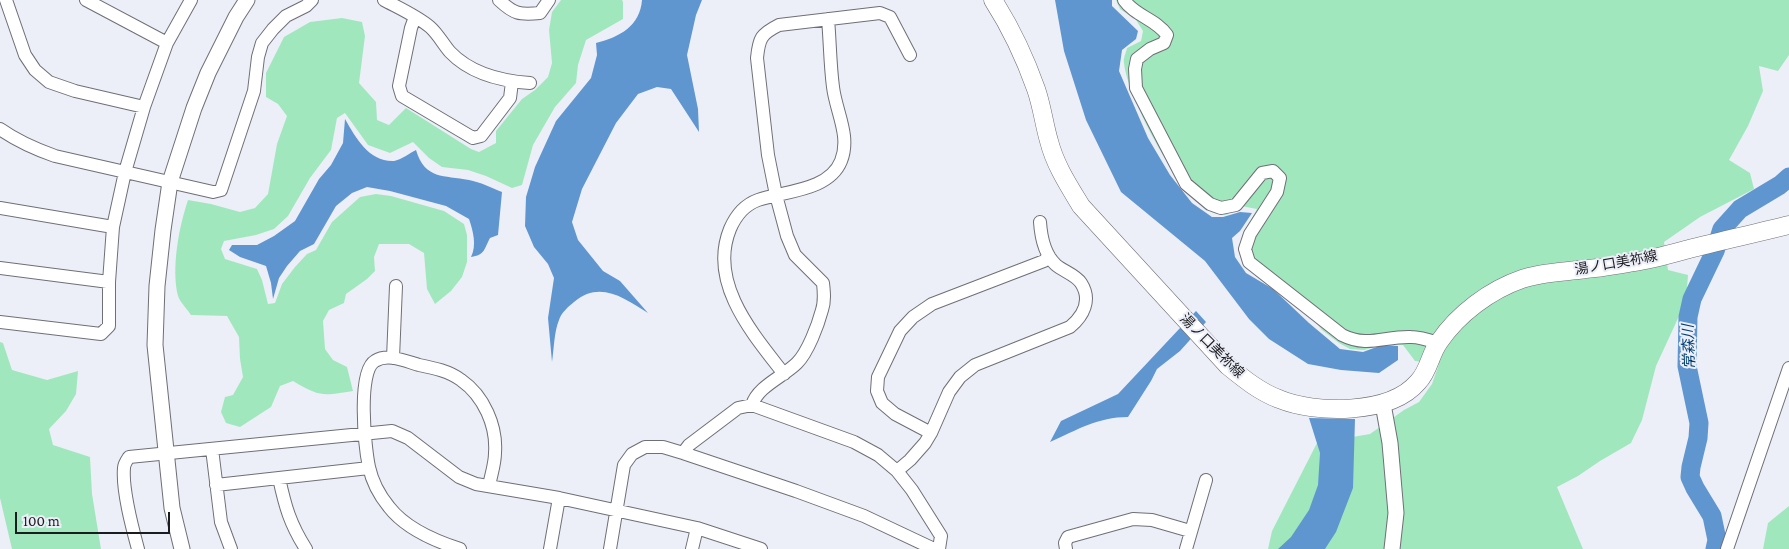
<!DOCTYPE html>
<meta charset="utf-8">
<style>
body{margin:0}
#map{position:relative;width:1789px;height:549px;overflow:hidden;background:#edeff8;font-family:"Crimson Pro",serif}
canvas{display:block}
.scale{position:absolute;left:15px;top:512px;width:155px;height:22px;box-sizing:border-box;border:2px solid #1b1c1f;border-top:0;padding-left:6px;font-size:15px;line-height:18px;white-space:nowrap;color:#1b1c1f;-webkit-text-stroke:4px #edeff8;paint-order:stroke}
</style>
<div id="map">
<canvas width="1789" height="549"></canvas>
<div class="scale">100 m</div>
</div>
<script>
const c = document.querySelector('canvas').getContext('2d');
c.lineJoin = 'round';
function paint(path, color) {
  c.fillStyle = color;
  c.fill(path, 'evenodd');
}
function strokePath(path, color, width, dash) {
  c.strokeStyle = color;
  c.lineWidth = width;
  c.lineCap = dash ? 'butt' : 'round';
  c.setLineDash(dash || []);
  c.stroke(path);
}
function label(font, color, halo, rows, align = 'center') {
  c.font = font + ' "Crimson Pro","Noto Sans JP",serif';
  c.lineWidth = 4;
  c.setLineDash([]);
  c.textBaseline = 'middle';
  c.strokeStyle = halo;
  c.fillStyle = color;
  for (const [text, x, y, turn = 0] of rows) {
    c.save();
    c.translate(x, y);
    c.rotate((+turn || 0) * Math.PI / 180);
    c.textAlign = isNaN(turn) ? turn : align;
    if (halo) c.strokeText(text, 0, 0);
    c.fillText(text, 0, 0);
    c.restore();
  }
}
paint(new Path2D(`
 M561,0H622L623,2V19L586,40L578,65L576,83L555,107L533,145L522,185L512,188L486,176L468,170L442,167L429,158L413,142L390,153L368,145L345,113L337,118L331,150L310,178L288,216L274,229L256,235L224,241L221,249L225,259L257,269L262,280L268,304L275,303L282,284L295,267L307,254L316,250L332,222L360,197L376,194L391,196L444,211L464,224L467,235V262L462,277L451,291L435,304L427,289L424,253L409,244H379L374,257L375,271L367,279L346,294L344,303L329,310L323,321L325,349L333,360L347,367L353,391C323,396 320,397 293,381L280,386L271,407L240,427L226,423L221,412L225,397L233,395L243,377L240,359L239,337L227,316L191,315C187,309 180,302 178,296C171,268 179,227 188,200L211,204L240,212L255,208L268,194L277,144L287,116L278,104L266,97V73L284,37L310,22L342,18L362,22L365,36L359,83L376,102L377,120L389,125L406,108L471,149L479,152L496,143V131L522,99L535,90L548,77L552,63L549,30L552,12Z
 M1116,0H1789V55L1778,71L1759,66L1763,91L1748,126L1729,160L1750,173L1754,189L1700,217L1664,242L1668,270L1688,275L1686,301L1656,366L1642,420L1631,443L1600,461L1578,476L1557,487L1583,549H1268L1272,531L1317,443L1370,434L1404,410L1419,402L1432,384L1439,364L1415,361L1403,345L1385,344L1364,350L1350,349L1339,343L1322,330L1306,311L1241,246L1242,236L1257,209L1241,206L1226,215C1221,214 1215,214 1211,212C1180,197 1127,97 1124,63C1123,58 1126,53 1127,48L1141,41L1143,31L1136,20L1120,9Z
 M0,342L3,343L12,370L47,380L78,371L76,394L66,411L49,429L53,445L90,457L92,494L101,549H12L0,498Z
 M1789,506V549H1763L1768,523Z`), '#a1e7bd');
paint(new Path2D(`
 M642,0H702L696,15L687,55L698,109L699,132L671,89L657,87L638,94L616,123L582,189L572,222L578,240L603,271L620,281L648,313C624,298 600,280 574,302C569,306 561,313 559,320C554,332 554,349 552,362L548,318L554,278L548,264L534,247L525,226L526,197L535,167L556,121L591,78L597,55L596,43C620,37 640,26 642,0Z
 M1055,0H1112V6L1138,31L1136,39L1122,50L1119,71L1148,138L1170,175L1192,203L1212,217H1223L1240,212L1252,213L1240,231L1232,238L1235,257L1246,273L1273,289L1309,323L1340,349L1363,352L1382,345L1398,346V360L1379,373L1341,370L1308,364L1269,339L1249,319L1205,261L1121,192L1086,120L1064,51Z
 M345,119C356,138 369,162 394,161C401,160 410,153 416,150C425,180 444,175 469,180C480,182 492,188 502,192L498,235L490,238C484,249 485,255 471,257C477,245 473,231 469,219L446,206L390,191L367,187L352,193L336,206L314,244L300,251L287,266L279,278L273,299L271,283L266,266L240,257L229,250L232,245H257L274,236L295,221L319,179L331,165L343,143Z
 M1196,311L1206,322L1180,351L1157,369L1151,381L1128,417C1098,417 1077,430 1050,442L1061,421L1118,394Z
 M1309,418L1355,419L1353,488L1336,532L1325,549H1278L1291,537L1309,510L1318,485L1320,453Z`), '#6096d0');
strokePath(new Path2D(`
 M1715,549L1717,540L1712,516L1695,488L1690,477L1691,467L1698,438L1699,423L1687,366L1688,317L1692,299L1715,251L1722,229L1740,209L1780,185L1789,177`), '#6096d0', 19);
const minor = new Path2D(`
 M6,0L25,55L35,70L49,82L75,91L144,107
 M86,0L167,43
 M384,0C399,8 417,16 430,27C438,34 443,44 450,52C471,74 500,81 530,83
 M499,0C514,14 519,15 540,13L549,0
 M1124,0C1135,16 1156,19 1167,35L1164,43L1150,49L1137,59L1135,69L1136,88L1186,184L1210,204L1221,208L1236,205L1262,173L1273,171L1280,178L1277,192L1250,234L1245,249L1249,262L1342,335C1368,348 1384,336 1411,337C1420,337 1429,340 1438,343
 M415,17L411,28L399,86L402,96L473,138L481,136L510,98L512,82
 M0,129C17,141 35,149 55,156L213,192L221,190L254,91L258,57L262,43L273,29L286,16L306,6L312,0
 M0,208L113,227
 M0,268L109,282
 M0,322L101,334L109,326V282L113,227L125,172L144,107L167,43L191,0
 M393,358L396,286
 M784,374C753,334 708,283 730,229C736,215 744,205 758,200C784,191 829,191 841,161C851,136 836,112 833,87C830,64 830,41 828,19
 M752,405C758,386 783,377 797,363C808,352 818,325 822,310C825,301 824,292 823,283L795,255L787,236L776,195L768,155L757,58C759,38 761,34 779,25L880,13L890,17L910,55
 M931,433L895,414L882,403L877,391L878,377L900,331L913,317L932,304L1044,261L1049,256
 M212,449L221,522L231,549
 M683,453L689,445L738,408L752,405L854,442L878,455L897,471L912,490L941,536L939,549
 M897,471L910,460L925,443L931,433L949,392L960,377L975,365L1070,327C1083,316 1092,300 1081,283C1076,275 1063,271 1056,265C1044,254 1041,237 1040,222
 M279,478C285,506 290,524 306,549
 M216,485L369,468
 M559,498L697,528L761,549
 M138,549C132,527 122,490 124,468C124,464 127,460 129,457L392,431L408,438L459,477L476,484L559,498L550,549
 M460,549C435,541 406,529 389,507C380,496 372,481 369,467C365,448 357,371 375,361C388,353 405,361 419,365C434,368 449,371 461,380C484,396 497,426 495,453C495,464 491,475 489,486
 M610,549L624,465L632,454L645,447H663L683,453L796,491L864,516L934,549
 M692,549L697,528
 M1066,549L1065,543L1068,537L1133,519L1152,520L1190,531
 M1186,549L1206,480
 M1727,549L1789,368`);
const tertiary = new Path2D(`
 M1383,404L1390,443L1396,513L1392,549
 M182,549L172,508L155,345L157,286L163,230L170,182L194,108L208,73L236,17L247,0`);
const secondary = new Path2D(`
 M993,0C1011,28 1025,58 1036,89C1042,106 1044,124 1049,141C1055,165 1069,186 1081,206L1228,366C1244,379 1260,392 1279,399C1315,414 1390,415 1418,382C1429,371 1430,354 1439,342C1458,314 1490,290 1522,279C1542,272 1565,272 1586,269C1602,268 1618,265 1634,262C1654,259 1674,253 1693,248C1725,240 1757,233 1789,225`);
strokePath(minor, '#6e6f77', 14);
strokePath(tertiary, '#6e6f77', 17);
strokePath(secondary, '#6e6f77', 19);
strokePath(minor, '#fff', 12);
strokePath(tertiary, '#fff', 15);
strokePath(secondary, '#fff', 18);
label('14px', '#1b1c1f', '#edeff8', [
 ["湯ノ口美祢線",1616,263,-10],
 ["湯ノ口美祢線",1212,346,45]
]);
label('italic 15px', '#004075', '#edeff8', [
 ["常森川",1689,347,-92]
]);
</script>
